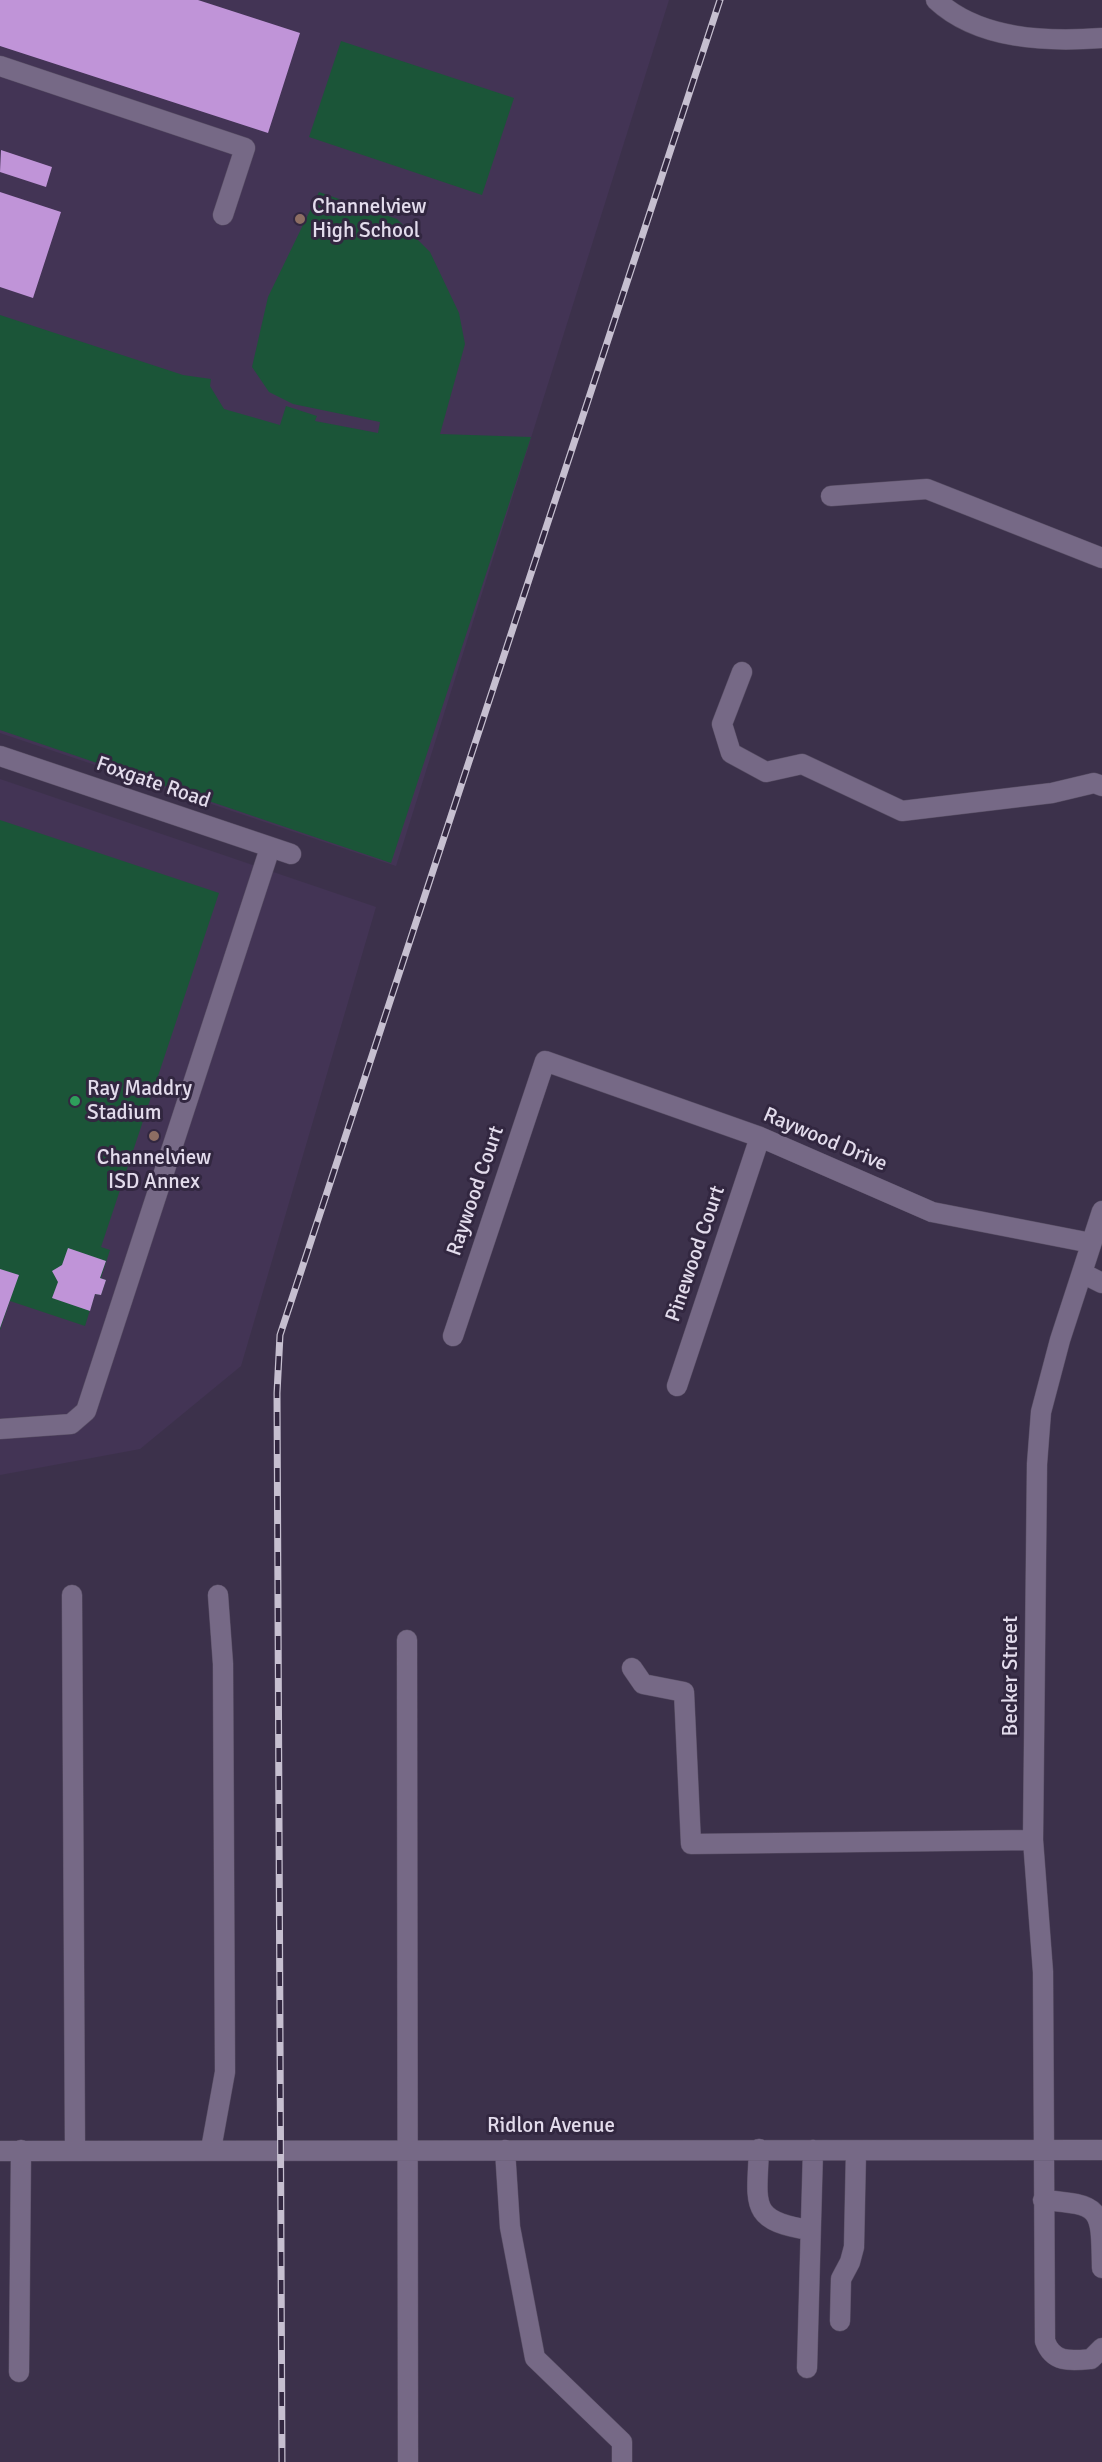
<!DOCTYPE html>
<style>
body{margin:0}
canvas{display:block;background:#3c314b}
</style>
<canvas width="1102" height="2462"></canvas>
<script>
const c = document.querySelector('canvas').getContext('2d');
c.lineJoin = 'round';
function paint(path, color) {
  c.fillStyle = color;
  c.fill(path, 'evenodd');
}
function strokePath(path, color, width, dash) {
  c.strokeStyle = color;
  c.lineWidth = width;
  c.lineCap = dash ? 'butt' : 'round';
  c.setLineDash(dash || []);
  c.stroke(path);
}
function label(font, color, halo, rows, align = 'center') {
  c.font = font + ' Signika,sans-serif';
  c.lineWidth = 6;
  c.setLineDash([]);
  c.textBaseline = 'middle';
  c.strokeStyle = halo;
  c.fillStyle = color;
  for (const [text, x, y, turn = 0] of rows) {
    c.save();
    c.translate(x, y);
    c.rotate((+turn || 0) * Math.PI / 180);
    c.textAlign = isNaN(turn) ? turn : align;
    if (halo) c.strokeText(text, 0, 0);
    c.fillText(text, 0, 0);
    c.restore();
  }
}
paint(new Path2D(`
 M0,0H669L396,866L0,733Z
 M0,779L376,907L241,1366L140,1449L0,1475Z`), '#433455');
paint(new Path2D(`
 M341,41L514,98L482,195L309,137Z
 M319,192L397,219L430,252L459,313L465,344L440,434L531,437L391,863L0,730V315L183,375L211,379L210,386L224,409L280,425L286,406L317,416L315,421L378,433L380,422L293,404L269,392L252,367L268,297Z
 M0,820L219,893L101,1247L110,1250L101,1278L106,1280L101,1295L95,1294L85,1326L10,1301L0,1330Z`), '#1b5538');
paint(new Path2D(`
 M0,0H198L300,33L268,133L0,46Z
 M1,150L52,167L46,187L0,172Z
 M0,192L61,212L33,298L0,287Z
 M68,1248L106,1261L100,1278L106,1280L101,1295L95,1294L90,1311L52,1298L58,1282L52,1271L62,1265Z
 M0,1269L19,1275L0,1328Z`), '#c094d8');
const minor = new Path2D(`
 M936,0C979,40 1047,42 1102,38
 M0,66L245,148L223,215
 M831,496L927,489L1102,558
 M742,672L722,724L731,753L766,772L802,764L902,811L1052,793L1094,783L1102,786
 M0,756L291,854
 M1102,1211L1060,1340L1041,1412L1037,1464L1033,1840L1043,1972L1045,2341C1053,2363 1070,2361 1091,2359L1102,2348
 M1082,1273L1102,1283
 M453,1336L545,1061L760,1137L932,1212L1091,1243
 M677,1386L760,1137
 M0,1429L71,1424L86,1411L270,848
 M72,1595L75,2149
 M407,1640L408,2462
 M632,1668L643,1684L684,1692L691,1844L1033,1840
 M211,2149L225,2072L223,1664L218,1595
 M759,2149C757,2204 748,2221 810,2230
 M505,2150L510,2227L535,2358L622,2442V2462
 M0,2151L1102,2150
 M1043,2200C1102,2205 1101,2207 1102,2268
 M840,2321L841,2279L850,2262L854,2247L856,2151
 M807,2368L813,2150
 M19,2372L21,2150`);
strokePath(minor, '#594f65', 21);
strokePath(minor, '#766986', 20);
const rail = new Path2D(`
 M282,2462L277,1393L280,1335L720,0`);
strokePath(rail, '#c6bfd0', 7);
strokePath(rail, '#322740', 4.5, [14]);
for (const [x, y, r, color] of [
 [300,219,6,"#8d6e63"],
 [75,1101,6,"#2e9e5b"],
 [154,1136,6,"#8d6e63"]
]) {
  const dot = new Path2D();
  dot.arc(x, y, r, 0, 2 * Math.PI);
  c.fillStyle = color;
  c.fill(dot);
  strokePath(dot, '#322740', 2);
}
label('21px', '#e3dcec', '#322740', [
 ["Channelview",312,207],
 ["High School",312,231],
 ["Ray Maddry",87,1089],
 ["Stadium",87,1113],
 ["Channelview",154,1158,"center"],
 ["ISD Annex",154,1182,"center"]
], 'left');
label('21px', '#e3dcec', '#322740', [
 ["Foxgate Road",153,783,19],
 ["Raywood Drive",825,1140,23],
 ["Raywood Court",476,1191,-71],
 ["Pinewood Court",696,1254,-71],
 ["Becker Street",1011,1676,-90],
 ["Ridlon Avenue",551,2126]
]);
</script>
